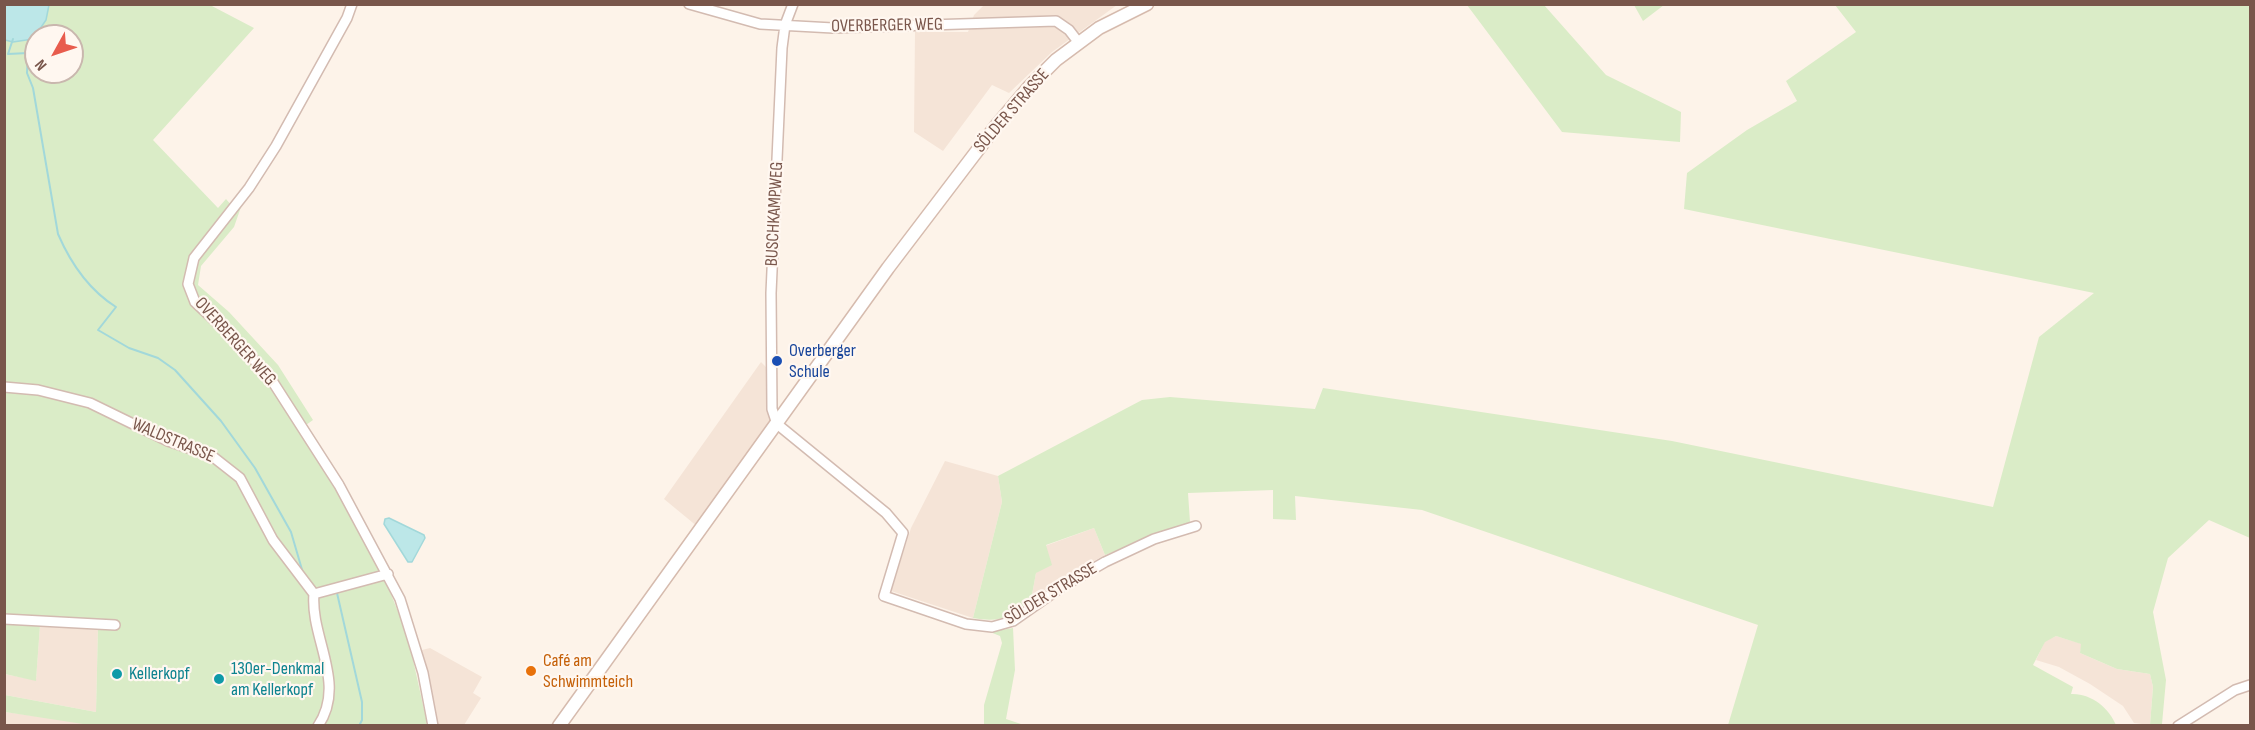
<!DOCTYPE html>
<meta charset="utf-8">
<style>
body{margin:0}
#map{position:relative;width:2255px;height:730px;overflow:hidden;background:#fdf3e9;font-family:"Sofia Sans Condensed",sans-serif}
canvas{display:block}
.frame{position:absolute;inset:0;border:6px solid #79564b;pointer-events:none}
.north{position:absolute;left:24px;top:24px;width:60px;height:60px;box-sizing:border-box;background:#fff7f0;border:2px solid #c9b7ae;border-radius:50%;rotate:230deg;font-size:16px;font-weight:700;line-height:24px;text-align:center;color:#79564b}
.north::after{content:'';display:block;margin:auto;width:21px;height:27px;background:#e85c4d;clip-path:polygon(50% 0,100% 100%,50% 72%,0 100%)}
</style>
<div id="map">
<canvas width="2255" height="730"></canvas>
<div class="frame"></div>
<div class="north">N</div>
</div>
<script>
const c = document.querySelector('canvas').getContext('2d');
c.lineJoin = 'round';
function paint(path, color) {
  c.fillStyle = color;
  c.fill(path, 'evenodd');
}
function strokePath(path, color, width, dash) {
  c.strokeStyle = color;
  c.lineWidth = width;
  c.lineCap = dash ? 'butt' : 'round';
  c.setLineDash(dash || []);
  c.stroke(path);
}
function label(font, color, halo, rows, align = 'center') {
  c.font = font + ' "Sofia Sans Condensed",sans-serif';
  c.lineWidth = 4.5;
  c.setLineDash([]);
  c.textBaseline = 'middle';
  c.strokeStyle = halo;
  c.fillStyle = color;
  for (const [text, x, y, turn = 0] of rows) {
    c.save();
    c.translate(x, y);
    c.rotate((+turn || 0) * Math.PI / 180);
    c.textAlign = isNaN(turn) ? turn : align;
    if (halo) c.strokeText(text, 0, 0);
    c.fillText(text, 0, 0);
    c.restore();
  }
}
paint(new Path2D(`
 M984,5H1117L1052,52L1009,93L992,85L943,151L914,132L915,32H968L974,15Z
 M761,362L768,369L772,422L698,527L664,499Z
 M945,461L998,476L1002,502L973,618L891,591L911,528Z
 M1094,528L1105,555L1059,580L1031,600L1036,573L1045,546Z
 M40,625L98,627L96,712L5,695L4,674L36,680Z
 M2056,636L2082,644L2080,653L2117,669L2150,674L2153,687L2150,725L2134,723L2123,706L2090,684L2059,667L2036,660L2045,641Z
 M430,648L482,677L473,693L481,698L464,725H430L436,720L422,650Z
 M5,712L96,724V726H5Z`), '#f5e4d7');
paint(new Path2D(`
 M49,4L210,5L254,28L153,140L218,208L226,199L232,206L193,257L189,293L271,380L313,444L385,573L314,592L226,464L90,401L5,385L4,40L13,42L33,39L46,20ZM36,36H72V72H36Z
 M1467,5H1544L1606,75L1681,112L1680,142L1562,132Z
 M1634,5H1664L1643,21Z
 M1835,5H2250V538L2209,520L2168,558L2153,612L2166,680L2162,724L2150,725L2153,687L2150,674L2117,669L2080,653L2081,644L2056,636L2045,642L2033,665L2073,687L2071,694C2091,693 2109,708 2116,725H1728L1758,625L1422,510L1295,496L1296,520L1273,519V490L1188,493L1190,522L1105,555L1094,528L1046,545L1052,565L1036,573L1031,600C1010,617 1001,623 973,618L1002,502L998,476L1142,400L1170,397L1315,409L1323,388L1672,441L1993,507L2039,337L2094,293L1684,209L1687,173L1747,130L1797,101L1786,81L1856,32Z
 M241,207L234,227L201,266L198,285L229,312L278,365L313,420L306,425L274,379L197,301L190,283L196,259L235,210Z
 M4,389L38,391L89,404L212,457L239,479L312,594L329,693L316,725L96,726L5,712V695L96,712L98,627L117,629L118,622L5,616Z
 M385,579L408,637L427,723L425,725H320L332,693L314,608L316,595Z
 M4,623L40,625L36,681L5,674Z
 M1013,628L1015,670L1006,719L1024,725H984V705L1002,643L1000,636L990,632Z`), '#daecc7');
const water = new Path2D(`
 M4,5H49L46,20L33,39L13,42L5,40Z
 M389,518L424,535L425,538L412,562H408L384,524L385,519Z`);
paint(water, '#bce7e8');
strokePath(water, '#a2d8da', 1.5);
strokePath(new Path2D(`
 M13,39L8,54L28,53L27,73L33,88L58,234C71,264 89,290 116,307L98,330L129,348L158,358L175,370L221,421L255,468L291,532L303,573
 M337,593L362,702V720L359,726`), '#a2d8da', 2);
const minor = new Path2D(`
 M352,4L347,18L276,146L249,188L194,258L188,284L195,302L241,345L271,379L339,485L400,599L423,673L433,726
 M689,4L760,24L833,28L1056,21L1069,30L1079,43
 M793,4L785,25L782,48L771,293L772,409L777,424L886,513L903,533L884,596L966,624L992,627L1013,621L1060,588L1105,562L1154,539L1196,526
 M4,387L38,390L90,403L168,441L212,456L240,478L273,540L314,594
 M4,619L115,625
 M318,726C347,683 310,638 314,594L388,574
 M2178,726L2235,690L2250,685`);
const secondary = new Path2D(`
 M559,726L888,268L996,126L1029,87L1056,60L1099,28L1147,4`);
strokePath(minor, '#d3bbb1', 12);
strokePath(secondary, '#d6bbae', 15);
strokePath(minor, '#fff', 9);
strokePath(secondary, '#fff', 12);
for (const [x, y, r, color] of [
 [777,361,6,"#1a4fb4"],
 [531,671,6,"#e8710a"],
 [117,674,6,"#0f9aa8"],
 [219,679,6,"#0f9aa8"]
]) {
  const dot = new Path2D();
  dot.arc(x, y, r, 0, 2 * Math.PI);
  c.fillStyle = color;
  c.fill(dot);
  strokePath(dot, '#fff7f0', 2);
}
label('18px', '#79564b', '#fff7f0', [
 ["OVERBERGER WEG",887,26,-1],
 ["SÖLDER STRASSE",1012,111,-49],
 ["BUSCHKAMPWEG",775,214,-87],
 ["OVERBERGER WEG",235,342,48],
 ["WALDSTRASSE",173,441,23],
 ["SÖLDER STRASSE",1051,594,-31]
]);
label('18px', '#164399', '#fff7f0', [
 ["Overberger",789,351],
 ["Schule",789,372]
], 'left');
label('18px', '#c56008', '#fff7f0', [
 ["Café am",543,661],
 ["Schwimmteich",543,682]
], 'left');
label('18px', '#0d838f', '#fff7f0', [
 ["130er-Denkmal",231,669],
 ["am Kellerkopf",231,690],
 ["Kellerkopf",129,674]
], 'left');
</script>
